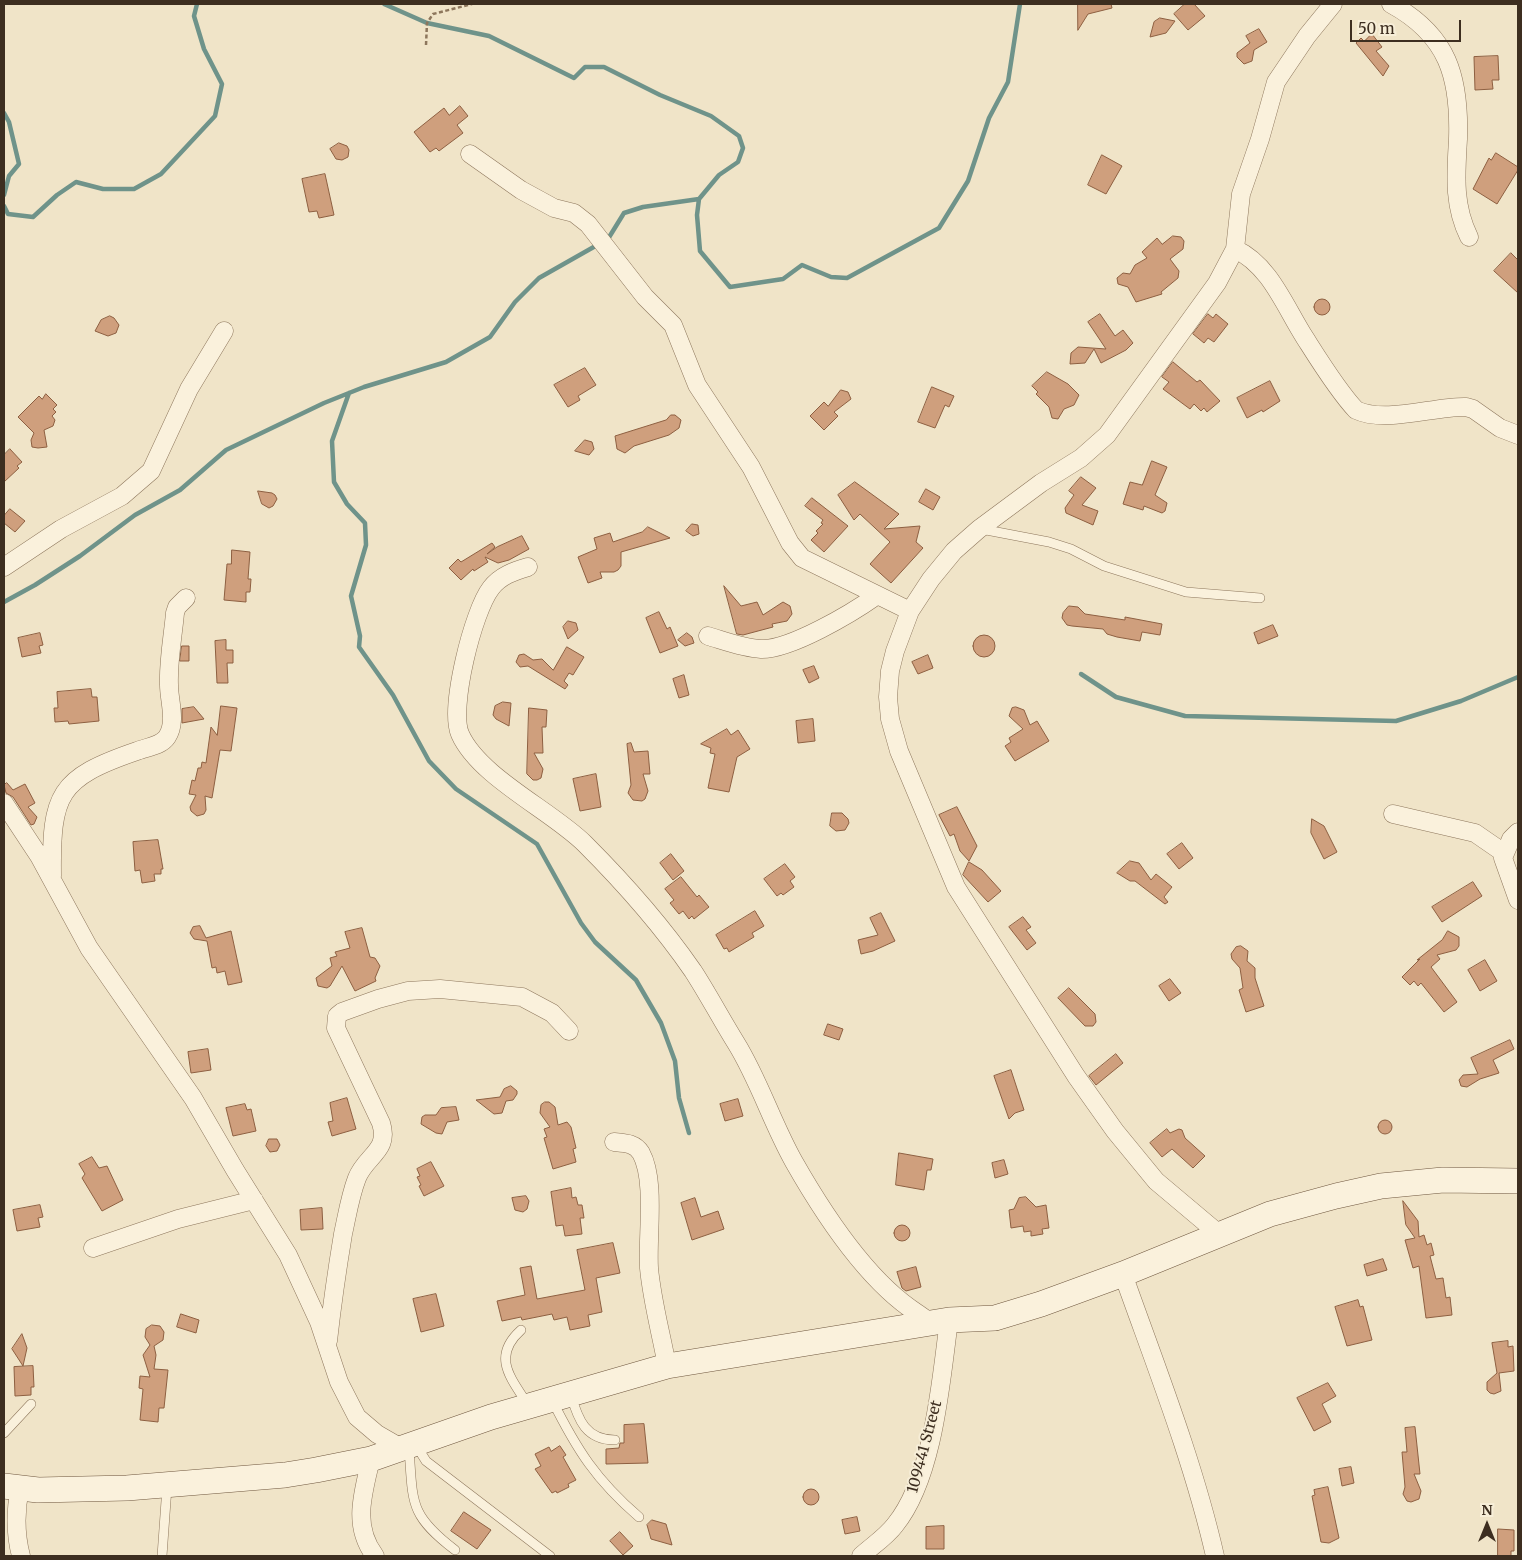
<!DOCTYPE html>
<style>
body{margin:0}
#map{position:relative;width:1522px;height:1560px;overflow:hidden;background:#f0e4c8;font-family:Merriweather,serif}
canvas{display:block}
.frame{position:absolute;inset:0;border:5px solid #3d2e20;pointer-events:none}
.north{position:absolute;left:1462px;top:1500px;width:50px;height:50px;-webkit-text-stroke:4px #f7eed8;paint-order:stroke;rotate:0deg;font-size:14px;font-weight:700;line-height:20px;text-align:center;color:#3d2e20}
.north::after{content:'';display:block;margin:auto;width:18px;height:22px;background:#3d2e20;clip-path:polygon(50% 0,100% 100%,50% 72%,0 100%)}
.scale{position:absolute;left:1350px;top:20px;width:111px;height:22px;box-sizing:border-box;border:2px solid #3d2e20;border-top:0;padding-left:6px;font-size:15px;line-height:18px;white-space:nowrap;color:#3d2e20;-webkit-text-stroke:4px #f7eed8;paint-order:stroke}
</style>
<div id="map">
<canvas width="1522" height="1560"></canvas>
<div class="frame"></div>
<div class="north">N</div>
<div class="scale">50 m</div>
</div>
<script>
const c = document.querySelector('canvas').getContext('2d');
c.lineJoin = 'round';
function strokePath(path, color, width, dash) {
  c.strokeStyle = color;
  c.lineWidth = width;
  c.lineCap = dash ? 'butt' : 'round';
  c.setLineDash(dash || []);
  c.stroke(path);
}
function paint(path, color) {
  c.fillStyle = color;
  c.fill(path, 'evenodd');
}
function label(font, color, halo, rows, align = 'center') {
  c.font = font + ' Merriweather,serif';
  c.lineWidth = 4;
  c.setLineDash([]);
  c.textBaseline = 'middle';
  c.strokeStyle = halo;
  c.fillStyle = color;
  for (const [text, x, y, turn = 0] of rows) {
    c.save();
    c.translate(x, y);
    c.rotate((+turn || 0) * Math.PI / 180);
    c.textAlign = isNaN(turn) ? turn : align;
    if (halo) c.strokeText(text, 0, 0);
    c.fillText(text, 0, 0);
    c.restore();
  }
}
strokePath(new Path2D(`
 M384,4L427,23L489,36L574,78L585,67H604L660,95L711,116L739,136L743,148L738,162L719,175L699,199L697,215L700,251L730,287L783,279L802,265L831,277L847,278L939,228L968,181L989,118L1008,82L1020,4
 M4,113L9,122L19,164L9,176L4,195
 M4,206L8,214L33,217L57,195L76,182L103,189H134L161,174L215,116L222,84L204,49L194,16L197,4
 M608,239L624,213L643,207L699,199
 M349,393L332,441L334,482L347,504L365,523L366,545L351,596L360,636L359,647L393,695L429,761L456,789L537,844L581,923L595,942L636,980L661,1023L675,1061L679,1098L689,1133
 M4,602L35,585L80,556L135,515L180,490L226,450L324,403L364,387L446,362L490,337L515,302L539,278L599,244
 M1081,674L1116,697L1185,716L1396,721L1461,701L1518,677`), '#6f938a', 4.5);
const building = new Path2D(`
 M1078,4H1111L1112,8L1088,14L1078,30Z
 M1185,4H1194L1205,16L1188,30L1174,14Z
 M1160,18L1175,21L1166,33L1150,37L1154,22Z
 M1259,29L1267,42L1254,50L1252,61L1244,64L1237,57V53L1250,43L1246,36Z
 M1372,34L1382,47L1376,51L1389,66L1383,76L1356,43L1361,38L1364,41Z
 M1498,56L1499,80H1492L1493,89L1475,90L1474,57Z
 M460,106L468,116L457,125L463,133L439,151L436,148L430,152L414,132L444,108L449,115Z
 M339,143L347,146L349,150L348,157L342,160L336,159L330,149Z
 M1496,153L1518,167V170L1497,204L1473,189L1489,158L1491,160Z
 M1102,155L1122,166L1106,194L1088,185Z
 M325,174L334,215L319,218L317,211L309,212L302,179Z
 M1173,236L1181,237L1184,241L1183,249L1170,259L1179,271L1178,278L1161,292L1162,294L1136,302L1128,287L1118,284L1117,278L1123,273L1130,274L1135,265L1147,258L1142,252L1157,238L1162,244Z
 M1511,253L1518,260V293L1494,271Z
 M1314 307a8 8 0 1 1 16 0a8 8 0 1 1-16 0Z
 M1100,314L1115,336L1123,330L1133,343L1126,350L1101,363L1094,349L1085,363L1070,364L1071,353L1078,347L1106,349L1088,322Z
 M1208,314L1213,318L1216,314L1228,324L1214,342L1208,338L1204,343L1193,334Z
 M110,316L114,318L119,325L116,333L108,336L95,331L101,320Z
 M1173,362L1197,382L1200,380L1220,401L1207,412L1204,408L1201,411L1194,404L1190,409L1163,389L1169,382L1162,377Z
 M585,368L596,385L578,396L580,400L568,407L554,385Z
 M1047,372L1068,384L1079,395L1074,405L1064,409L1058,419L1052,418L1049,407L1036,394L1038,392L1032,386Z
 M1270,381L1280,401L1263,412L1262,410L1247,418L1237,398Z
 M932,387L954,396L949,407L945,405L935,428L918,422Z
 M841,390L848,392L851,399L834,412L838,416L824,430L810,416L824,402L828,406Z
 M46,394L57,405L53,409L56,412L52,416L55,420L53,426L44,430L47,447L38,448L32,447L31,440L34,433L18,417L39,396L42,399Z
 M671,415H675L681,420L679,428L669,435L634,446L625,453L617,449L615,436L666,420Z
 M585,440L592,442L594,449L589,455L575,451Z
 M10,449L22,462L17,466L19,468L4,482V455Z
 M1152,461L1167,467L1155,495L1167,503L1165,511L1162,513L1144,506L1143,510L1123,504L1130,482L1142,485Z
 M1081,477L1096,488L1082,505L1098,511L1093,525L1066,513L1065,508L1074,495L1069,491Z
 M855,482L899,514L884,529L920,526L916,542L923,548L891,583L870,564L890,542L860,514L854,520L838,495Z
 M926,489L940,497L933,510L919,502Z
 M258,491L272,493L275,495L277,499L273,506L269,508L262,504Z
 M812,498L848,526L824,552L811,540L818,533L816,531L823,524L821,523L823,520L805,506Z
 M10,509L25,521L15,532L4,523V516Z
 M692,524L698,525L699,534L693,536L686,531Z
 M648,527L670,538L621,552V566L618,570L614,572H600L602,578L588,583L578,557L597,549L594,538L610,533L613,542L642,532Z
 M522,536L529,549L509,560L498,563L485,557L488,562L474,571L473,569L461,580L449,568L458,559L461,562L492,543L495,547L487,554L497,547Z
 M232,550L250,552L248,579H251L250,592H246V602L224,600L227,564H231Z
 M724,586L741,606L757,602L763,615L783,602L790,606L792,614L787,621L772,624L773,627L743,635L737,634Z
 M1069,606L1078,607L1085,614L1125,620V617L1162,624L1160,635L1142,632L1140,641L1117,637L1107,634L1103,629L1072,626L1067,625L1062,618L1063,613Z
 M659,612L667,629L670,627L678,646L660,653L646,618Z
 M568,621L576,623L578,630L568,639L563,627Z
 M1273,625L1278,636L1258,644L1254,633Z
 M40,633L43,645L39,646L41,653L22,657L18,638Z
 M687,633L692,637L694,643L685,646L678,640Z
 M973 646a11 11 0 1 1 22 0a11 11 0 1 1-22 0Z
 M226,640V650H233V663H227L228,683H217L215,641Z
 M182,646H189V661H180Z
 M567,647L584,657L573,675L569,673L564,681L568,685L565,689L528,666L520,667L516,662L519,655L524,654L533,660L542,659L553,670Z
 M928,655L933,668L918,674L912,662Z
 M814,666L819,678L809,683L803,670Z
 M684,675L689,695L679,698L673,679Z
 M91,689L92,697H97L99,721L69,724L68,721L55,722L54,708H58L57,692Z
 M503,702L511,703L509,726L496,719L493,715L495,706Z
 M221,706L237,708L231,751L220,750L212,798L205,796L206,810L204,814L197,816L191,811L190,807L196,795L189,794L192,780L195,781L198,768H201L202,762L206,763L211,727L217,735Z
 M194,707L204,719L182,723V709Z
 M1016,707L1024,710L1030,725L1037,721L1049,741L1015,761L1005,746L1011,742L1009,738L1023,729L1009,716L1012,708Z
 M529,708L547,710L546,727H542L543,753H534L543,769L541,778L537,780H533L527,774Z
 M813,719L815,741L798,743L796,721Z
 M727,729L731,735L738,730L750,749L737,757L729,792L708,788L715,754L710,753L711,748L701,744Z
 M631,743L634,752L648,751L650,774H643L648,791L645,799L642,801L633,800L628,793L631,785L627,744Z
 M596,774L601,807L580,811L573,779Z
 M7,783L13,790L25,784L35,803L28,807L37,817L34,824L31,825L13,797L6,793L4,785Z
 M957,807L977,846L969,861L960,851L954,834L950,836L939,815Z
 M832,813H842L848,819L849,823L845,830L836,831L830,826Z
 M1312,819L1324,826L1337,852L1324,859L1311,833Z
 M158,840L163,869H161V874H154L155,881L142,883L140,870L135,871L133,842Z
 M1182,843L1193,858L1179,869L1167,854Z
 M671,854L684,871L673,880L660,863Z
 M1130,861L1139,863L1151,880L1156,874L1172,887L1164,897L1168,902L1165,904L1135,881H1130L1117,873Z
 M969,862L982,870L1001,891L988,902L963,875Z
 M785,864L795,877L790,881L794,887L783,895L781,893L777,896L764,879Z
 M681,877L697,897L699,895L709,907L694,919L692,916L689,919L683,911L679,914L670,903L674,900L665,889Z
 M1473,882L1482,896L1442,922L1432,907Z
 M755,911L764,926L752,933L754,937L729,952L727,948L724,949L716,935Z
 M881,913L895,941L873,951L861,954L858,940L878,935L870,918Z
 M1023,917L1031,927L1026,930L1036,943L1027,950L1009,927Z
 M200,926L206,938L231,931L242,982L228,985L225,971L217,973L216,967L212,968L207,941L194,939L190,933L193,927Z
 M362,928L370,957L375,958L380,966L375,978L376,981L355,991L342,966L330,986L327,988L318,986L316,978L332,966L330,958L337,956L335,952L350,948L345,932Z
 M1448,931L1459,937V946L1456,950L1437,955L1440,959L1431,967L1457,1002L1444,1012L1421,983L1418,986L1414,981L1410,985L1402,977L1420,959L1417,960L1442,940Z
 M1241,946L1248,951L1247,961L1255,968V978L1264,1006L1246,1012L1239,990L1243,988L1240,968L1232,959L1231,954L1236,947Z
 M1485,960L1497,981L1480,991L1468,970Z
 M1170,979L1181,993L1169,1001L1159,986Z
 M1069,988L1095,1014L1096,1022L1093,1026H1085L1058,998Z
 M828,1024L843,1029L839,1040L824,1035Z
 M1510,1040L1514,1049L1493,1060L1499,1073L1480,1079L1467,1087L1461,1086L1459,1080L1463,1075L1478,1074L1471,1058Z
 M208,1049L211,1070L191,1073L188,1052Z
 M1116,1054L1123,1063L1096,1085L1089,1076Z
 M1011,1070L1024,1110L1015,1113L1009,1119L994,1076Z
 M511,1086L517,1091V1094L513,1100L506,1101L502,1113L494,1114L476,1100L500,1097L504,1089Z
 M347,1098L356,1129L332,1136L328,1122L333,1121L330,1103Z
 M738,1099L743,1116L725,1121L720,1104Z
 M545,1102H549L555,1107L558,1125L567,1122L571,1127L576,1148L573,1149L576,1162L553,1169L544,1138L547,1137L544,1129L550,1127L540,1113L541,1105Z
 M245,1104L247,1110L251,1109L256,1131L233,1136L226,1108Z
 M456,1107L459,1120L447,1122L442,1134L436,1133L421,1124L422,1117L425,1115H436L441,1108Z
 M1378 1127a7 7 0 1 1 14 0a7 7 0 1 1-14 0Z
 M1167,1129L1170,1133L1179,1129L1182,1130L1185,1138L1205,1156L1193,1168L1172,1149L1162,1157L1150,1143Z
 M269,1139H277L280,1145L277,1151L270,1152L266,1146Z
 M899,1153L933,1159L931,1170H927L924,1190L896,1185Z
 M92,1157L99,1168L107,1166L123,1200L102,1211L82,1178L85,1174L79,1164Z
 M1004,1160L1008,1174L995,1178L992,1163Z
 M431,1162L444,1186L424,1196L419,1186L421,1185L417,1177L420,1176L417,1169Z
 M571,1188L572,1198L576,1197L578,1205H582L584,1218H580L582,1234L565,1236L563,1225L556,1226L551,1192Z
 M526,1196L529,1201L527,1209L523,1212L515,1210L512,1198Z
 M1026,1197L1036,1207L1046,1205L1049,1228L1042,1229L1043,1234L1031,1236V1231L1024,1232L1023,1226L1011,1228L1009,1210L1014,1209L1019,1198Z
 M695,1198L701,1217L718,1211L724,1229L692,1240L681,1203Z
 M1403,1201L1418,1221L1419,1237L1424,1235L1427,1245L1431,1243L1434,1255L1430,1256L1436,1279L1443,1278L1446,1298L1450,1297L1452,1315L1426,1318L1419,1266L1413,1268L1405,1240L1415,1238L1406,1225Z
 M40,1205L43,1217L38,1218L40,1227L17,1231L13,1210Z
 M322,1208L323,1229L301,1230L300,1210Z
 M894 1233a8 8 0 1 1 16 0a8 8 0 1 1-16 0Z
 M613,1243L620,1273L596,1278L602,1312L588,1315L590,1326L570,1330L567,1317L554,1320L552,1314L522,1320L521,1317L502,1321L497,1301L525,1295L520,1268L531,1266L537,1299L585,1290L577,1250Z
 M1383,1259L1387,1270L1367,1276L1364,1265Z
 M916,1267L921,1287L906,1291L902,1288L897,1272Z
 M436,1294L444,1326L421,1332L413,1299Z
 M1358,1300L1360,1307L1363,1306L1372,1340L1347,1346L1335,1307Z
 M181,1314L199,1320L196,1333L177,1327Z
 M152,1325L160,1326L164,1332L163,1340L154,1346L156,1355L154,1369L168,1370L164,1408H159L158,1422L140,1420L143,1389L139,1388L140,1376L150,1377L143,1355L150,1345L145,1337L146,1329Z
 M22,1334L27,1348L23,1366L12,1349Z
 M1508,1341V1347L1513,1346L1514,1371L1499,1373L1501,1391L1494,1394L1490,1393L1487,1390V1382L1497,1373L1492,1343Z
 M33,1366L34,1387H31V1395L15,1396L14,1367Z
 M1328,1383L1336,1396L1322,1404L1331,1422L1314,1431L1297,1398Z
 M644,1424L648,1463L606,1464V1449L619,1448L620,1443H624V1425Z
 M1415,1427L1420,1474H1414L1421,1491L1419,1499L1411,1502L1407,1501L1403,1494L1405,1487L1402,1452H1407L1405,1428Z
 M560,1446L566,1455L563,1457L576,1480L568,1484L569,1487L557,1493L556,1491L552,1493L535,1469L541,1466L535,1454L549,1447L551,1451Z
 M1351,1467L1354,1483L1342,1486L1339,1469Z
 M1328,1487L1339,1538L1329,1543L1321,1542L1312,1496L1315,1495L1314,1490Z
 M803 1497a8 8 0 1 1 16 0a8 8 0 1 1-16 0Z
 M464,1512L491,1530L477,1549L451,1531Z
 M857,1517L860,1531L845,1534L842,1520Z
 M652,1520L666,1524L672,1545L651,1539L647,1525Z
 M944,1526V1549H926V1527Z
 M1498,1529L1514,1530V1551H1511V1556H1498Z
 M620,1532L633,1546L623,1555L610,1541Z`);
paint(building, '#cf9f7d');
strokePath(building, '#8d5f41', 1);
const lane = new Path2D(`
 M981,529L1049,542L1071,549L1104,566L1186,592L1260,598
 M521,1330C491,1357 511,1378 528,1405
 M571,1395C578,1420 586,1440 615,1440
 M552,1400C577,1450 596,1480 639,1517
 M4,1433L31,1404
 M416,1445L426,1461L550,1556
 M409,1448C413,1503 409,1515 455,1550
 M162,1556L167,1487`);
const street = new Path2D(`
 M1391,4C1448,35 1460,77 1458,139C1456,174 1453,205 1469,237
 M470,154L521,190L554,208L574,213L588,224L645,297L673,325L697,385L751,467L790,543L802,558L910,611
 M1235,249C1270,265 1285,307 1305,338C1319,360 1338,391 1356,410C1386,424 1434,406 1466,407L1473,409L1500,428L1518,435
 M4,567L61,529L122,496L151,471L189,389L224,331
 M528,567C514,571 500,576 491,588C473,611 449,708 460,734C479,777 552,811 585,844C623,882 662,926 693,971C708,994 721,1019 736,1043C759,1080 772,1123 794,1162C823,1213 867,1281 917,1313C920,1315 925,1319 929,1321C935,1322 943,1320 949,1320C941,1380 934,1477 895,1525C886,1537 872,1546 861,1556
 M708,636C725,641 743,648 761,649C790,650 852,613 876,596
 M4,803L39,856L89,948L193,1098L235,1170L288,1255L319,1322L339,1382L357,1417L377,1434L403,1449
 M1393,814L1475,833L1504,853
 M1518,832L1511,839L1503,858L1518,900
 M52,876C51,794 58,778 137,751C147,747 161,746 167,737C177,722 169,701 169,685C168,661 173,636 175,613L177,607L186,598
 M614,1142C625,1143 635,1143 641,1153C656,1180 647,1236 649,1268C652,1301 661,1333 667,1366
 M1219,1234L1156,1181L1115,1131L1076,1076L956,887L899,751L890,719L888,697L890,671L895,651L910,611L931,579L954,551L979,529L1041,483L1081,458L1107,435L1217,283L1235,249L1241,194L1260,139L1276,82L1307,36L1333,4
 M93,1248L178,1219L254,1200
 M1123,1274C1156,1367 1193,1460 1215,1556
 M328,1341C332,1305 337,1270 343,1234C347,1216 350,1196 357,1178C366,1155 390,1151 381,1123L336,1028L337,1016L342,1012L378,999L408,991L440,989L522,997L552,1013L569,1031
 M371,1459C363,1493 352,1526 375,1556
 M20,1488C15,1512 15,1533 21,1556`);
const secondary = new Path2D(`
 M4,1486L38,1490L127,1488L285,1475L316,1470L371,1459L491,1417L667,1366L949,1320L995,1318L1041,1304L1123,1274L1270,1214L1336,1196L1381,1186L1443,1180L1518,1181`);
strokePath(lane, '#8d765c', 10);
strokePath(street, '#8d765c', 19);
strokePath(secondary, '#6f573f', 26);
strokePath(new Path2D(`
 M426,45L427,23L433,14L472,4`), '#8d765c', 2.5, [4, 2.5]);
strokePath(lane, '#faf1dc', 9);
strokePath(street, '#faf1dc', 18);
strokePath(secondary, '#faf1dc', 25);
label('15px', '#3d2e20', '#f7eed8', [
 ["109441 Street",925,1447,-75]
]);
</script>
